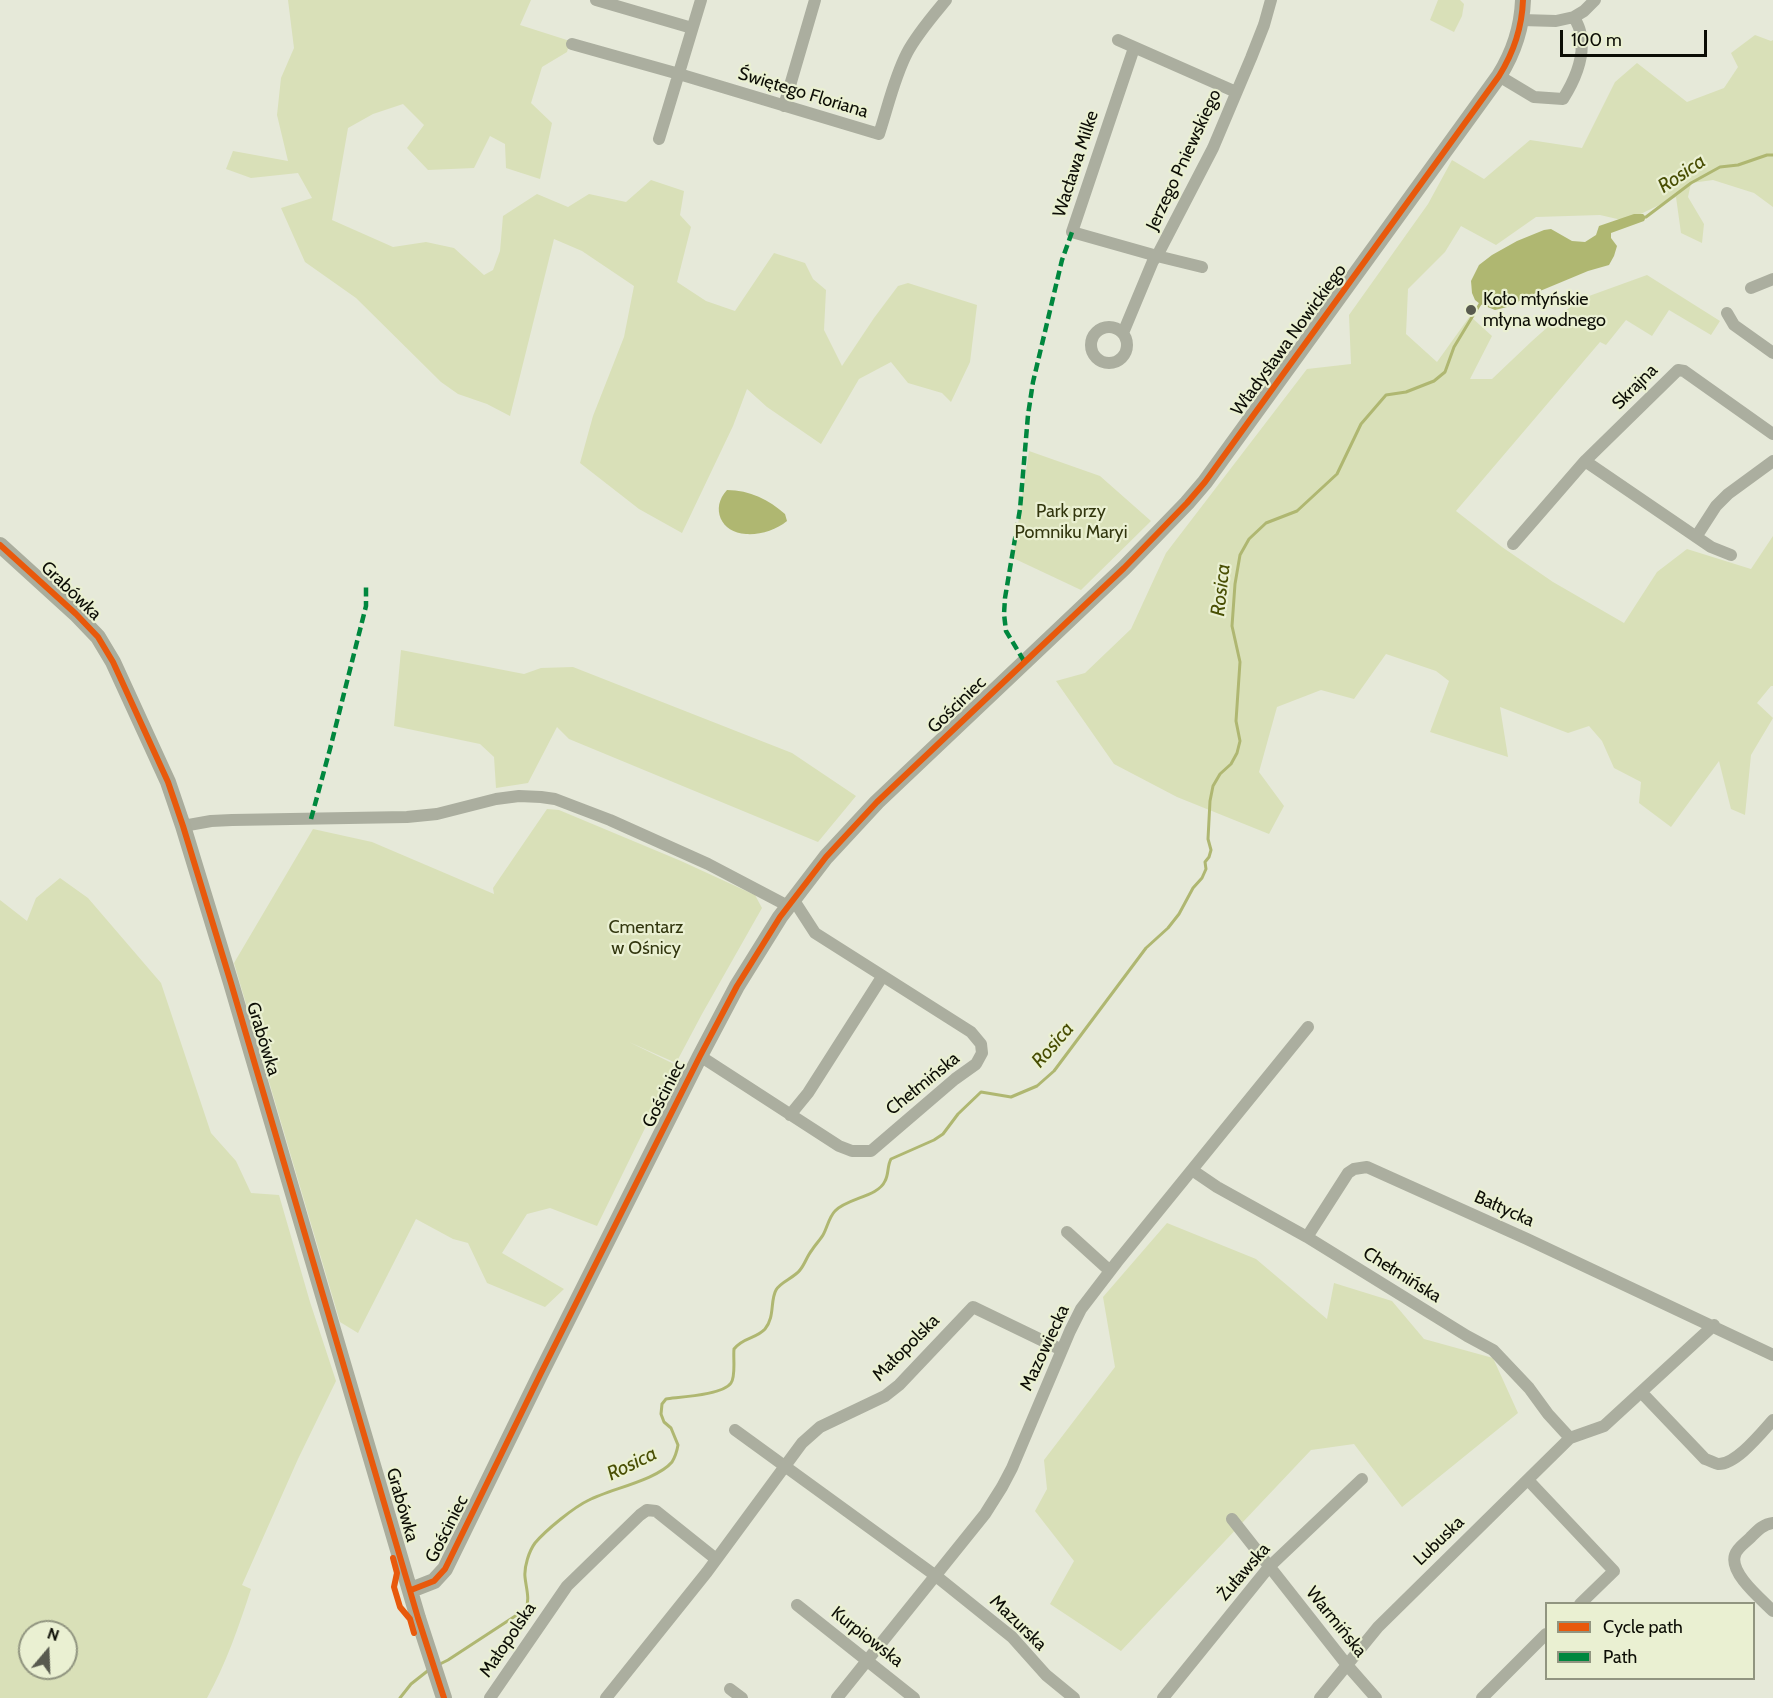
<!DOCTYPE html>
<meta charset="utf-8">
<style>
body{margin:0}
#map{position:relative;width:1773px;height:1698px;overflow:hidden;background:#e6e9d9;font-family:Cabin,sans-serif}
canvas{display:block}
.legend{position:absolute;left:1545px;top:1602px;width:210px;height:78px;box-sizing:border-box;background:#eaf0d2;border:2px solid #919580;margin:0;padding:8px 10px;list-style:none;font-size:18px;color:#0c0d05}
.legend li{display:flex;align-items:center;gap:12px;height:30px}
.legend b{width:30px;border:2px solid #919580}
.north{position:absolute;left:18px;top:1620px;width:60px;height:60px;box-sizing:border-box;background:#eaf0d2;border:2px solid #919580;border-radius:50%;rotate:19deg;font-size:16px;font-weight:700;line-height:24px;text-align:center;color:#0c0d05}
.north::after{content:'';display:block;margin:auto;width:21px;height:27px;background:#585a4f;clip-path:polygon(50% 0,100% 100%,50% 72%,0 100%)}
.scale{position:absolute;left:1560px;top:30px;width:147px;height:27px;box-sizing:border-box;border:3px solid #0c0d05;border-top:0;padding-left:8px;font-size:18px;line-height:21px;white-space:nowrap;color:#0c0d05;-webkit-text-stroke:4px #eaf0d2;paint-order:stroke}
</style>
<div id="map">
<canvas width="1773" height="1698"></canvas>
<ul class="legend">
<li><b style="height:8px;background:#e8590c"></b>Cycle path</li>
<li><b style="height:8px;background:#00873e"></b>Path</li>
</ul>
<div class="north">N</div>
<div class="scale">100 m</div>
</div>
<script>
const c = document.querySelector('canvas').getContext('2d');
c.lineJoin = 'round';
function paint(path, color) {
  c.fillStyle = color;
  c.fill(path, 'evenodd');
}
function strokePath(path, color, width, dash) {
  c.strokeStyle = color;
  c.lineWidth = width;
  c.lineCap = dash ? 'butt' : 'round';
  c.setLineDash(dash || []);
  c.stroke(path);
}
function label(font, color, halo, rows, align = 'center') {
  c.font = font + ' Cabin,sans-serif';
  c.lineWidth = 4.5;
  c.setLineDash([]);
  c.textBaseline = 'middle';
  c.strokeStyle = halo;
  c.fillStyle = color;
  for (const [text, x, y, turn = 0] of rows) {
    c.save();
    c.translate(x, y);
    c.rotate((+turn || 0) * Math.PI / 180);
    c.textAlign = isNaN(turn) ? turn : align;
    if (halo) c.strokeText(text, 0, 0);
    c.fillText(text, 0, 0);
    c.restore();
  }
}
paint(new Path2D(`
 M288,0H531L520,25L570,41L567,52L542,67L531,103L552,123L540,179L506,168L505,144L490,136L474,168L428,170L407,148L424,125L403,104L373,114L348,128L332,220L393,247L426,242L454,248L484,275L493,270L500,251L503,216L537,194L568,207L589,194L626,202L651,180L684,191L680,215L691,227L677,282L706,301L735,311L774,253L805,263L813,279L826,290L824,330L842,366L874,318L898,286L908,283L977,305L970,362L951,402L942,393L908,383L891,362L859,379L821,444L767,407L747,389L733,426L682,533L639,509L580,463L593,416L624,337L634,286L582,251L554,239L510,416L487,404L458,394L441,382L356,298L305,262L281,208L312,198L298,173L251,178L226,169L233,151L288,161L277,115L281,78L294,48Z
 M1438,0H1460L1464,4L1462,16L1454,32L1430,20Z
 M1755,35L1771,41L1773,40V207L1754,193L1713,180L1691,183L1688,197L1704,224L1702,243L1681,233L1676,197L1626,221L1600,215L1536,217L1496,245L1461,226L1445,252L1408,289L1406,334L1437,362L1470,316L1492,336L1470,379H1492L1532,341L1578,300L1647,275L1720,321L1711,335L1669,310L1652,336L1626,320L1606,345L1600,342L1456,511L1502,547L1553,582L1624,623L1657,572L1687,549L1751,569L1773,536V686H1771L1757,703L1773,718L1751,755L1745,815L1731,809L1719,761L1671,827L1639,803L1641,782L1614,768L1602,741L1589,726L1568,733L1500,707L1508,757L1430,732L1449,681L1436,671L1386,654L1354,699L1321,690L1277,707L1259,772L1284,806L1269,834L1177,797L1114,764L1056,681L1085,673L1131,629L1166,553L1307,369L1351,364L1349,315L1428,204L1452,160L1484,179L1530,140L1582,148L1615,82L1637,63L1687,102L1724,88L1738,67L1731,53Z
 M1029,451L1100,476L1151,521L1081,590L1013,558Z
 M401,650L524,674L541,668L573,667L792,753L856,796L818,842L569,739L557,727L528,783L496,788L494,757L480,744L394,726Z
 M547,809L559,810L681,861L755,895L762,908L702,1014L676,1063L629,1042L676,1065L597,1226L550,1208L527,1214L502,1253L564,1289L545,1307L487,1283L468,1243L453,1239L416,1219L358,1333L340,1322L234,963L313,829L372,842L494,894L493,888Z
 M60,878L88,898L161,983L211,1133L236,1161L251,1193L279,1195L310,1302L336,1381L298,1459L242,1585L251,1589C239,1626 226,1664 207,1698H0V900L27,921L36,898ZM30,1632H66V1668H30Z
 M1167,1223L1256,1259L1327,1319L1334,1283L1392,1301L1424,1339L1493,1358L1518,1413L1402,1507L1354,1444L1311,1450L1121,1651L1050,1604L1074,1561L1035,1511L1047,1489L1044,1460L1115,1367L1103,1297Z`), '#d9e0b8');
paint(new Path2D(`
 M1634,214H1643L1646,217L1644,221L1611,233V238L1617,246L1614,256L1609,265L1588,271L1540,291L1507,307L1495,310L1480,304L1475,300L1472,293L1471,281L1479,265L1492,255L1517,241L1544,230L1551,229L1572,241L1585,242L1596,235L1599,226Z
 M727,490C750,490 769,500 785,514L787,521C776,530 760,535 746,534C721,533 710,508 727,490Z`), '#afb771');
strokePath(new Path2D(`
 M1646,217L1691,183L1720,167L1738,165L1767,155H1773
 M438,1665L448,1660L526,1609C530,1598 526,1588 525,1577C524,1567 529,1551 535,1543C546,1530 574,1507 589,1500C610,1489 657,1480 672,1462C675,1457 677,1451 678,1445L671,1428L664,1422L661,1414L662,1404L666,1399C680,1397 723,1395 731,1383C736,1376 733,1359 734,1349C743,1337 756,1339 765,1329C775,1317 770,1301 776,1290C780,1282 794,1278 800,1270C805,1264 807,1256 812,1250C815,1245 820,1240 823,1235C827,1228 829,1217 835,1211C847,1198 878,1197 885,1181C889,1174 887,1166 891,1159L934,1140L943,1134L958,1114L981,1092L1011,1097L1037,1086L1054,1071L1146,948L1168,928L1179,914L1193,888L1202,878L1206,869L1205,862L1209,857L1211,850L1208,839L1210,801L1213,786L1220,774L1231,764L1237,753L1240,741L1236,721L1240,662L1232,626L1235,584L1240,555L1249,539L1266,523L1297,511L1337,474L1361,424L1386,395L1406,392L1434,381L1445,372L1454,347L1480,304
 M400,1698L411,1684L430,1669`), '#afb771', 3);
strokePath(new Path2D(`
 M596,0L692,28
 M1574,17L1584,11L1595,0
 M1118,40L1236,92
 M572,44L679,74L879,134C888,107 894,78 907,53C917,34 932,17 946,0
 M1134,48L1072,232L1157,256L1202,267
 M1499,76L1534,97L1563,99C1575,80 1586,54 1580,31C1579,26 1576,21 1574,17L1556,21L1522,20
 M784,106L815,0
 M659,139L701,0
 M1751,288L1773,279
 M1727,313L1734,325L1773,353
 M1091 345a18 18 0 1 1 36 0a18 18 0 1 1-36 0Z
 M1123,333L1153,261L1157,256L1213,148L1251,58L1264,25L1271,0
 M1585,461L1711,547L1731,555
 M1696,537L1716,506L1728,494L1773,461
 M1513,544L1585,461L1678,370L1684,371L1773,434
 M183,826L211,821L232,820L407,817L437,814L496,799L519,796L541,797L555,799L610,820L708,864L788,906
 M700,1056L839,1146L852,1151H871L955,1079L976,1064L982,1053L981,1044L971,1032L815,933L793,899
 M790,1115L808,1093L882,977
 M1192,1170L1217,1187L1307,1237L1467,1336L1493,1350L1529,1388L1548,1414L1570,1438
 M1067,1232L1110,1271
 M1307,1237L1348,1173L1354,1169L1367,1167L1527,1239L1773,1355
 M1642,1393L1705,1459C1709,1460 1714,1463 1718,1464C1736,1465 1762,1432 1773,1420
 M735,1430L936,1576L1012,1637L1046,1675L1074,1698
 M1528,1480L1614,1571L1580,1604
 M1232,1519L1347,1665L1376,1698
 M1773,1523C1763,1524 1757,1531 1750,1538C1745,1543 1737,1548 1735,1555C1729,1573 1761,1599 1773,1611
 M797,1605L914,1698
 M730,1689L742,1698
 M490,1698L567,1586L640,1515L647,1510L656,1511L716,1559
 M606,1698L707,1572L802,1443L820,1427L885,1396L899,1385L973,1307L1062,1350
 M837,1698L985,1514L1002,1487L1012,1468L1070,1331L1081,1309L1117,1262L1308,1027
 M1163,1698L1269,1567L1362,1479
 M1320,1698L1378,1627L1570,1438L1604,1426L1714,1325
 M1482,1698L1546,1634`), '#abae9f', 12);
strokePath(new Path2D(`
 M0,545L76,614L98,637L113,662L168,782L183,826L231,983L418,1618L444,1698
 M411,1590L434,1581L445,1569L540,1375L700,1056L737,986L780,917L826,857L877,802L1124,568L1187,503L1205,482L1499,76C1514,52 1522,28 1523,0`), '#aaad9d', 16);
strokePath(new Path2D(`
 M1024,661L1006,631L1004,614L1005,598L1020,509L1028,415L1033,382L1062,260L1072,232
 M311,819L330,749L366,606V587`), '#00873e', 4.5, [9, 4.5]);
strokePath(new Path2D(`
 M0,545L76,614L98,637L113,662L168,782L183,826L231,983L418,1618L444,1698
 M393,1558L397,1573L394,1587L400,1607L410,1619L414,1633
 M411,1590L434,1581L445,1569L540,1375L700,1056L737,986L780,917L826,857L877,802L1124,568L1187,503L1205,482L1499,76C1514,52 1522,28 1523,0`), '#e8590c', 6);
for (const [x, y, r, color] of [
 [1471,310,6,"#585a4f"]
]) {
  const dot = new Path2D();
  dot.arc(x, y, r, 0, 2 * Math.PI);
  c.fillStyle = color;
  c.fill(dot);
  strokePath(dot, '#eaf0d2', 2);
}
label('18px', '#0c0d05', '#eaf0d2', [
 ["Świętego Floriana",803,93,17],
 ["Jerzego Pniewskiego",1184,160,-65],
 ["Wacława Milke",1076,164,-72],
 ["Władysława Nowickiego",1289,340,-54],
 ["Skrajna",1635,387,-45],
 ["Grabówka",71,591,44],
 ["Gościniec",957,705,-44],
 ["Grabówka",263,1039,73],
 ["Chełmińska",923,1084,-39],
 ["Gościniec",664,1094,-63],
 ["Bałtycka",1504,1209,24],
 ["Chełmińska",1402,1275,32],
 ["Małopolska",906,1348,-45],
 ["Mazowiecka",1045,1348,-65],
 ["Grabówka",402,1505,74],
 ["Gościniec",447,1529,-63],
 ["Lubuska",1439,1541,-44],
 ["Żuławska",1244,1572,-49],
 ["Warmińska",1336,1622,51],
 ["Mazurska",1018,1623,44],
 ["Kurpiowska",867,1637,38],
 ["Małopolska",508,1640,-56]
]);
label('18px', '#0c0d05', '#eaf0d2', [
 ["Koło młyńskie",1483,300],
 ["młyna wodnego",1483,321]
], 'left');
label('18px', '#32360e', '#eaf0d2', [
 ["Park przy",1071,512],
 ["Pomniku Maryi",1071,533],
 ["Cmentarz",646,928],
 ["w Ośnicy",646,949]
]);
label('italic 20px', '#484e03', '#eaf0d2', [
 ["Rosica",1682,174,-34],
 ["Rosica",1221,590,-84],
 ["Rosica",1053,1045,-49],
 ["Rosica",632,1464,-26]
]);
</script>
